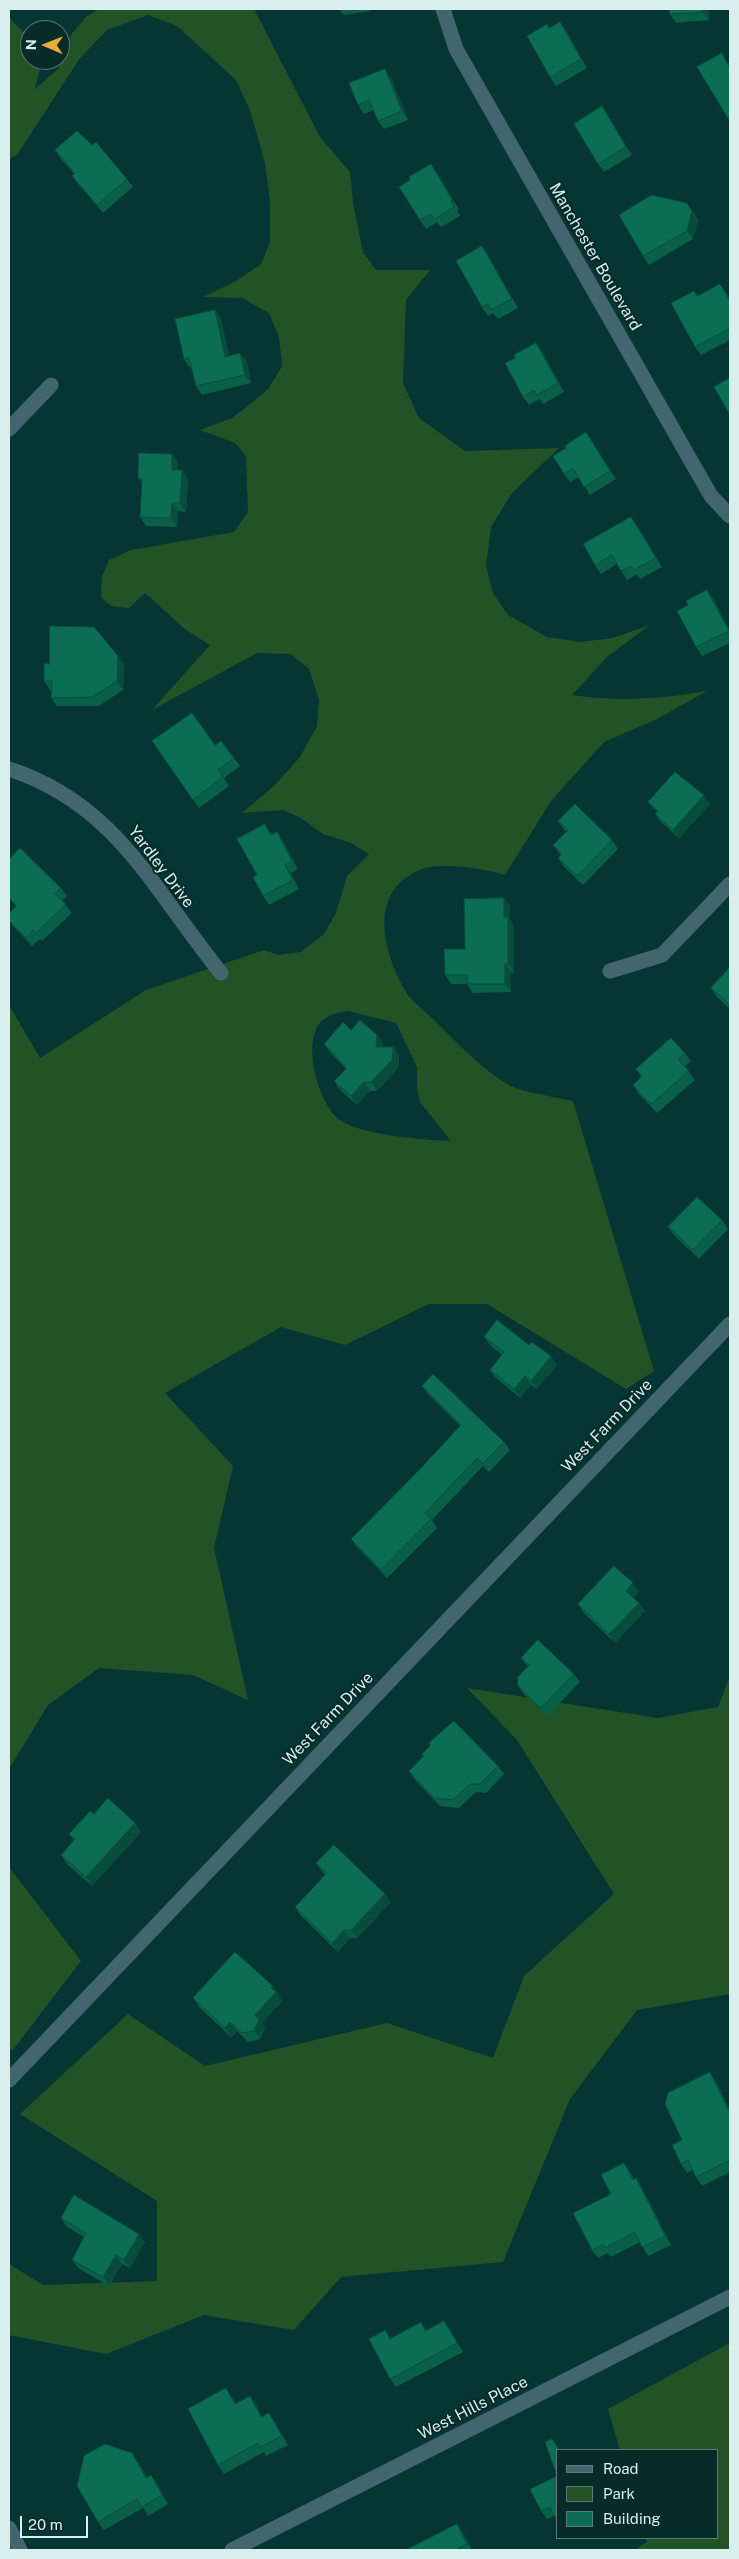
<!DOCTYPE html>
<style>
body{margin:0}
#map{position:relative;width:739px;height:2559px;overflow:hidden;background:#053634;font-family:"Public Sans",sans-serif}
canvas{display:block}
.frame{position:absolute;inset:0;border:10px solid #d8efed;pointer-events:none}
.legend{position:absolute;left:556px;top:2449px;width:162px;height:90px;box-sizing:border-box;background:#072b29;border:1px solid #5b7977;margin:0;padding:6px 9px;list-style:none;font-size:15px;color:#d8efed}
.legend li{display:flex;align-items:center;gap:10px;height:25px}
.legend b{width:25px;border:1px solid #5b7977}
.north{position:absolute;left:20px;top:20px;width:50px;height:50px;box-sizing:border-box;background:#072b29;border:1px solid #5b7977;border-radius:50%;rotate:271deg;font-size:14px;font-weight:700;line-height:20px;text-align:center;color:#d8efed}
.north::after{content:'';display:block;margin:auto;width:18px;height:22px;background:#e7ac37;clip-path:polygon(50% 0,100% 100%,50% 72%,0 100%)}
.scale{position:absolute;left:20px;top:2516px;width:68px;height:22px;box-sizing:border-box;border:2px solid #d8efed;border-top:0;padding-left:6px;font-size:15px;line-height:18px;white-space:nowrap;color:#d8efed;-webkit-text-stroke:4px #072b29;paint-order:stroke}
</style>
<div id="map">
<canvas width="739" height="2559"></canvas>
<div class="frame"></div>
<ul class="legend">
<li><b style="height:6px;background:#43666e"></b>Road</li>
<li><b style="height:14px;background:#215327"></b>Park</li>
<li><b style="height:14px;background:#0b6e54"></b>Building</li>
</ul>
<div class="north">N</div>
<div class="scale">20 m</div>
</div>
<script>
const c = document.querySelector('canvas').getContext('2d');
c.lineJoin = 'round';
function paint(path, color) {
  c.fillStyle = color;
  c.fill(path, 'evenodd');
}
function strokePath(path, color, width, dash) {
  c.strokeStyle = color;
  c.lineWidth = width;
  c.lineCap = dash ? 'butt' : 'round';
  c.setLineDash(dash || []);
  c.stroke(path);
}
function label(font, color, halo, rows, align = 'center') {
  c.font = font + ' "Public Sans",sans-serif';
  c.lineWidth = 4;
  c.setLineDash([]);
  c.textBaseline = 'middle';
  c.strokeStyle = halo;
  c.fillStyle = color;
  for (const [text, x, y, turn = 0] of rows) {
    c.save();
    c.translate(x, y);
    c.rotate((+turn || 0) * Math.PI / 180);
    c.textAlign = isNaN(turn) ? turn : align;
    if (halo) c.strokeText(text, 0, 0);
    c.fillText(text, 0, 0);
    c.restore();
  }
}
paint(new Path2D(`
 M99,9H254L320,137L350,172L353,203L363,252L376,270H430L406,300L403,383L419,418L465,451L559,448L512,493L491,527L486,566L493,593L508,615L547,637L580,642L613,638L650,625L608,656L572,695C618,702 662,699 707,691L657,719L604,742L551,801L505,875C486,869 441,862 422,869C366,891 383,952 406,992C412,1002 425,1011 433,1019C457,1042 479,1067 507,1084C520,1092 556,1097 573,1101L654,1371L626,1389L487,1304H429L345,1345L281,1327L165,1393L233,1466L214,1548L248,1700L193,1675L99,1668L48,1705L9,1769V1005L40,1058L146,990L264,950L279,955L301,952L324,934L336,913L347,876L369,854L349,842L323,834L301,818L283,810L242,813L275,785L300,757L317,726L319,700L309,669L291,654L257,653L152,710L210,645L186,630L145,593L129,608L111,606L101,597L102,577L109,560L131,550L234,532L248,512L246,456L235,443L200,430L232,418L253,402L269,388L282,366L279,337L269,313L242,298L203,297L236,281L261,264L270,242V202L265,163L250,110L236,80L177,26L148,15L107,30L80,58L17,155L9,159V17L30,39V60H42L35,89L59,68L62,49L73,32L87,16ZM348,1011L396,1023L417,1067V1088L420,1102L451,1141C424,1140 361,1135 340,1120C318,1105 300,1038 323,1020C330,1014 339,1012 348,1011Z
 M730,1676V1994L637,2010L570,2099L503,2262L341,2277L294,2330L204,2315L106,2354L9,2335V2264L43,2285L157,2281V2201L20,2114L128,2014L205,2066L387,2023L493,2058L524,1976L614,1894L517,1740L467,1688L658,1718L718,1707Z
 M9,1867L81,1961L12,2051L9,2047Z
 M728,2344L730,2347V2550H634L647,2542L646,2538H718V2450H620L608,2409Z`), '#215327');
strokePath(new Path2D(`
 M443,9L456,49L711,496L730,516
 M9,429L51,385
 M9,769C117,804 154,891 221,973
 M610,971L662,955L730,884
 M9,2080L730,1324
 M9,2528L20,2550
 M232,2550L730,2297`), '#43666e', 15);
paint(new Path2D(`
 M339,9H370V11L344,15Z
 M708,9L709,20L676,23L670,14Z
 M560,22L566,30L587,68L556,86L550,77V28Z
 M728,62L730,66V122L727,117Z
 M391,78L408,120L384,129L378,121L373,110L364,114L358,105Z
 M602,106L632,155L604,172L598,164Z
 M55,150L127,179L133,187L103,213L78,184L72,176L74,174L61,159Z
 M431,164L437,173L459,209L457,210L460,216L441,227L437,222L426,229L420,220L410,180Z
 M693,212L698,220L693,239L649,265L643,256Z
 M482,246L488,255L518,308L498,319L493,313L488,316L482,307Z
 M694,291L698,296L726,292L730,299V340L701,355L695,347Z
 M221,319L229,356L240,353L247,362L251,383L202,395L196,386L191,367L190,368L184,359Z
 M536,343L542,351L564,392L543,404L540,399L529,405L523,397Z
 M586,432L616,479L590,495L579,477L570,482L564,474L566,448Z
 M172,454L178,462V470L188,479L186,512L178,511L177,527L146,526L140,517L142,483L138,478Z
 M637,525L662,567L640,579L637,574L627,580L617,564L601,574L595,565Z
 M707,590L713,598L730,631V643L702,656L696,647L688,605Z
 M124,664L123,690L99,706H57L51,698L52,690H50L44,681Z
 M152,741L215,745L234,758L240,766L224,778L229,786L199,808Z
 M704,795L710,804L679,838L661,822L655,814L657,812L648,802Z
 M558,821L612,840L618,849L583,885L564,867L558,858L561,856L553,845L566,832Z
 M271,832L273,835L277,832L283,841L298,869L291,873L299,889L269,905L263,896L257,875Z
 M9,859L61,888L67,896L62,901L72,913L42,941L40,939L32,946L12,925L9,921V913L16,907L9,898Z
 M504,898L510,907V920L514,926V973L511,972V992L473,993L467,984H451L445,975Z
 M730,967V1009L717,997L711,988Z
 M351,1030L383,1043L382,1047H393L399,1056L398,1068L377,1091H370L357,1105L340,1090L334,1081L346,1069L330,1052L324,1044Z
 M685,1053L691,1061L685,1066L695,1080L657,1113L639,1094L633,1085L641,1077L636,1069Z
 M722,1220L728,1229L699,1259L674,1235L668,1227Z
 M484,1337L529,1345L557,1365L537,1389L531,1385L520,1398L496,1378L490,1370L502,1355L490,1345Z
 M422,1386L504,1442L510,1450L489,1472L483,1466L432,1520L437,1528L387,1578L357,1547L351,1539L422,1467L460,1426L428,1394Z
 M639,1592L633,1598L645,1611L615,1643L584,1613L578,1604Z
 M521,1658L574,1674L580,1682L547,1716L524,1694L518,1686L528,1667Z
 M429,1743L498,1766L504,1774L486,1793L476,1792L459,1808L440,1806L415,1780L409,1771L423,1757L422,1754L430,1746Z
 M94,1814L141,1832L92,1886L67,1864L61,1855L74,1841L69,1834Z
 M316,1863L391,1902L357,1938H350L338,1952L301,1916L295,1907L325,1875Z
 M273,1986L282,2001L262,2023L265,2028L260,2039L248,2042L237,2031L231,2037L199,2007L193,1998Z
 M716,2081L730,2110V2172L702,2186L696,2177L692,2170L687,2173L681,2164L682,2140Z
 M624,2163L630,2172L634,2179L642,2187L671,2245L648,2256L640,2242L611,2257L608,2253L598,2258L592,2250L611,2194Z
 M61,2218L145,2242L130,2268L122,2264L109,2286L78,2268L72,2260L84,2237L67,2227Z
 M444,2321L450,2329L463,2352L396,2387L390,2379L391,2338L421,2322L426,2330Z
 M232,2397L236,2404L256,2405L262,2417L275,2422L288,2445L266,2456L264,2452L224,2474L218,2465Z
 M552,2439L560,2450H558V2521L554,2516L547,2519L541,2511L557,2476Z
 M138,2462L147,2477L151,2475L157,2483L168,2504L148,2516L143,2508L104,2530L98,2522Z
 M463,2532L472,2550H406Z`), '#095f48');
paint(new Path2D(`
 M702,9H708L709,20L703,12Z
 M560,22L566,30L587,68L581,59Z
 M385,69L391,78L408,120L402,111Z
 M602,106L608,115L632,155L626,147Z
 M431,164L437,173L459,209L452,200Z
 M687,203L698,220L693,239L687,231Z
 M482,246L488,255L518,308L512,299Z
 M720,284L726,292L730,299V301Z
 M215,310L221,319L231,365L225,357Z
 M536,343L542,351L564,392L558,383Z
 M240,353L247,362L251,383L245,375Z
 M586,432L592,441L616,479L610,471Z
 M172,454L178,462V479L172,470Z
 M182,470L188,479L186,512L180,503Z
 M172,503L178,511L177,527L171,518Z
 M631,517L637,525L662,567L656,558Z
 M707,590L713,598L730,631V633Z
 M118,656L124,664L123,690L117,681Z
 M704,795L710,804L679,838L673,830Z
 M277,832L283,841L298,869L292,861Z
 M285,865L291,873L299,889L293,880Z
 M504,898L510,907V920L514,926V973L508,964L504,917Z
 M505,964L511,972V992L505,984Z
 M377,1035L383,1043L382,1056L376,1047Z
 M393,1047L399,1056L398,1068L377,1091L371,1082Z
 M364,1082L370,1091L357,1105L351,1096Z
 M551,1356L557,1365L537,1389L531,1381Z
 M525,1376L531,1385L520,1398L514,1389Z
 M633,1583L639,1592L632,1599L626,1591Z
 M639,1603L645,1611L615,1643L609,1634Z
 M135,1823L141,1832L92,1886L86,1877Z
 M385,1894L391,1902L357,1938L351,1930Z
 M344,1930L350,1938L338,1952L332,1943Z
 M273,1986L282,2001L262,2023L265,2028L260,2039L254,2031L255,2015Z
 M230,2022L237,2031L231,2037L225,2028Z
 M710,2072L716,2081L730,2110V2113Z
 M624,2163L630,2172L639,2188L633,2180Z
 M636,2178L642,2187L671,2245L665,2236Z
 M139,2234L145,2242L130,2268L124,2260Z
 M116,2255L122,2264L109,2286L103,2277Z
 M444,2321L450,2329L463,2352L457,2343Z
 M226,2388L232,2397L241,2413L235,2404Z
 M250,2396L256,2405L267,2426L261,2417Z
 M269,2413L275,2422L288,2445L282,2436Z
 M132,2453L138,2462L152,2486L146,2478Z
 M151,2475L157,2483L168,2504L162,2495Z
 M457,2524L463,2532L472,2550L467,2544Z`), '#084d3b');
const building = new Path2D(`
 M669,9H702L703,12L670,14Z
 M560,22L581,59L550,77L527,36L547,24L549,28Z
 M722,53L730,68V116L727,117L697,67Z
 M385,69L402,111L378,121L369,100L358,105L349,83Z
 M602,106L626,147L598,164L574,124Z
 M77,131L92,145L96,142L127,179L97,205L72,176L75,173L55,150Z
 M431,164L452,200L451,201L454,207L435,219L431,214L420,220L399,187L410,180L409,177Z
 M652,195L687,203L692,211L687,231L643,256L619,215Z
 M482,246L512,299L491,310L488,304L482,307L456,261Z
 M720,284L730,301V328L695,347L671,303L694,291L697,296Z
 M215,310L225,357L240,353L245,375L196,386L189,358L184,359L175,319Z
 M536,343L558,383L537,395L534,390L523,397L505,363L515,358L514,355Z
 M730,378V415L714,387Z
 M586,432L610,471L584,487L573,468L564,474L553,456L566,448L565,446Z
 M139,453L172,454V470H182L180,503H172L171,518L140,517L142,479L138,478Z
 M631,517L656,558L634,570L631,566L621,571L612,555L595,565L583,544Z
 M707,590L729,631L696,647L677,611L688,605L686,601Z
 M50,626L94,627L118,656L117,681L93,697L51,698L52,681H44V663L49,664Z
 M192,713L215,745L221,741L234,758L218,770L223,777L193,800L152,741Z
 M675,772L704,795L673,830L655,814L658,811L648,802Z
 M575,804L612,840L577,876L558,858L562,854L553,845L568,830L558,821Z
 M265,824L271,835L277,832L292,861L285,865L293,880L263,896L253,877L257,875L237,839Z
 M20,848L61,888L55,894L66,904L36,933L34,930L26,938L9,920V913L16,906L9,897V859Z
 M504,898V917H508V964H505V984H467V975H445L444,949H465L464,899Z
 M730,967V1005L711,988Z
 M360,1020L377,1035L376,1047H393L392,1060L371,1082H364L351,1096L334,1081L347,1068L324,1044L343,1022L351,1030Z
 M671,1038L685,1053L678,1059L689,1071L651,1104L633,1085L642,1076L636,1069Z
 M697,1197L722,1220L693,1250L668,1227Z
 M497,1320L529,1345L532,1342L551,1356L531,1381L525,1376L514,1389L490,1370L504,1352L484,1337Z
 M433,1374L504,1442L483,1463L477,1458L425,1513L431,1519L381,1570L351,1539L422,1467L461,1425L422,1386Z
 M614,1566L633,1583L626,1591L639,1603L609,1634L578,1604Z
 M538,1640L574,1674L541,1708L518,1686L517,1678L529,1665L521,1658Z
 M454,1721L498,1766L480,1784H470L453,1800L434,1798L409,1771L424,1756L422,1754L431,1745L429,1743Z
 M108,1798L135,1823L86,1877L61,1855L75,1839L69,1834L90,1811L94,1814Z
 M334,1845L385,1894L351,1930H344L332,1943L295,1907L327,1873L316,1863Z
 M235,1952L273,1986L271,1988L276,1992L255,2015L259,2019L254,2031L242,2033L230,2022L225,2028L193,1998Z
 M710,2072L730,2113V2160L696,2177L688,2160L681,2164L672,2145L682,2140L665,2104L668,2093Z
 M624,2163L633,2180L636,2178L665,2236L642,2247L635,2232L605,2248L603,2244L592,2250L573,2213L611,2194L601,2175Z
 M74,2195L139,2234L124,2260L116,2255L103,2277L72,2260L86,2233L61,2218Z
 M444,2321L457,2343L390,2379L369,2339L385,2330L390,2339L421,2322L425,2331Z
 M226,2388L235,2404L250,2396L261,2417L269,2413L282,2436L260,2447L258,2443L218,2465L188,2409Z
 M552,2439L559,2450H558V2514L554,2516L550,2507L541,2511L530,2489L557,2476L545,2442Z
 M105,2444L132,2453L146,2478L151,2475L162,2495L142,2507L137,2499L98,2522L77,2486L84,2456Z
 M457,2524L467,2544L458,2548L460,2550H406Z`);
paint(building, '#0b6e54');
strokePath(building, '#084d3b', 1);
label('16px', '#d8efed', '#072b29', [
 ["Manchester Boulevard",595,257,60],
 ["Yardley Drive",161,867,53],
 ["West Farm Drive",607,1426,-46],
 ["West Farm Drive",328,1719,-46],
 ["West Hills Place",473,2408,-27]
]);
</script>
